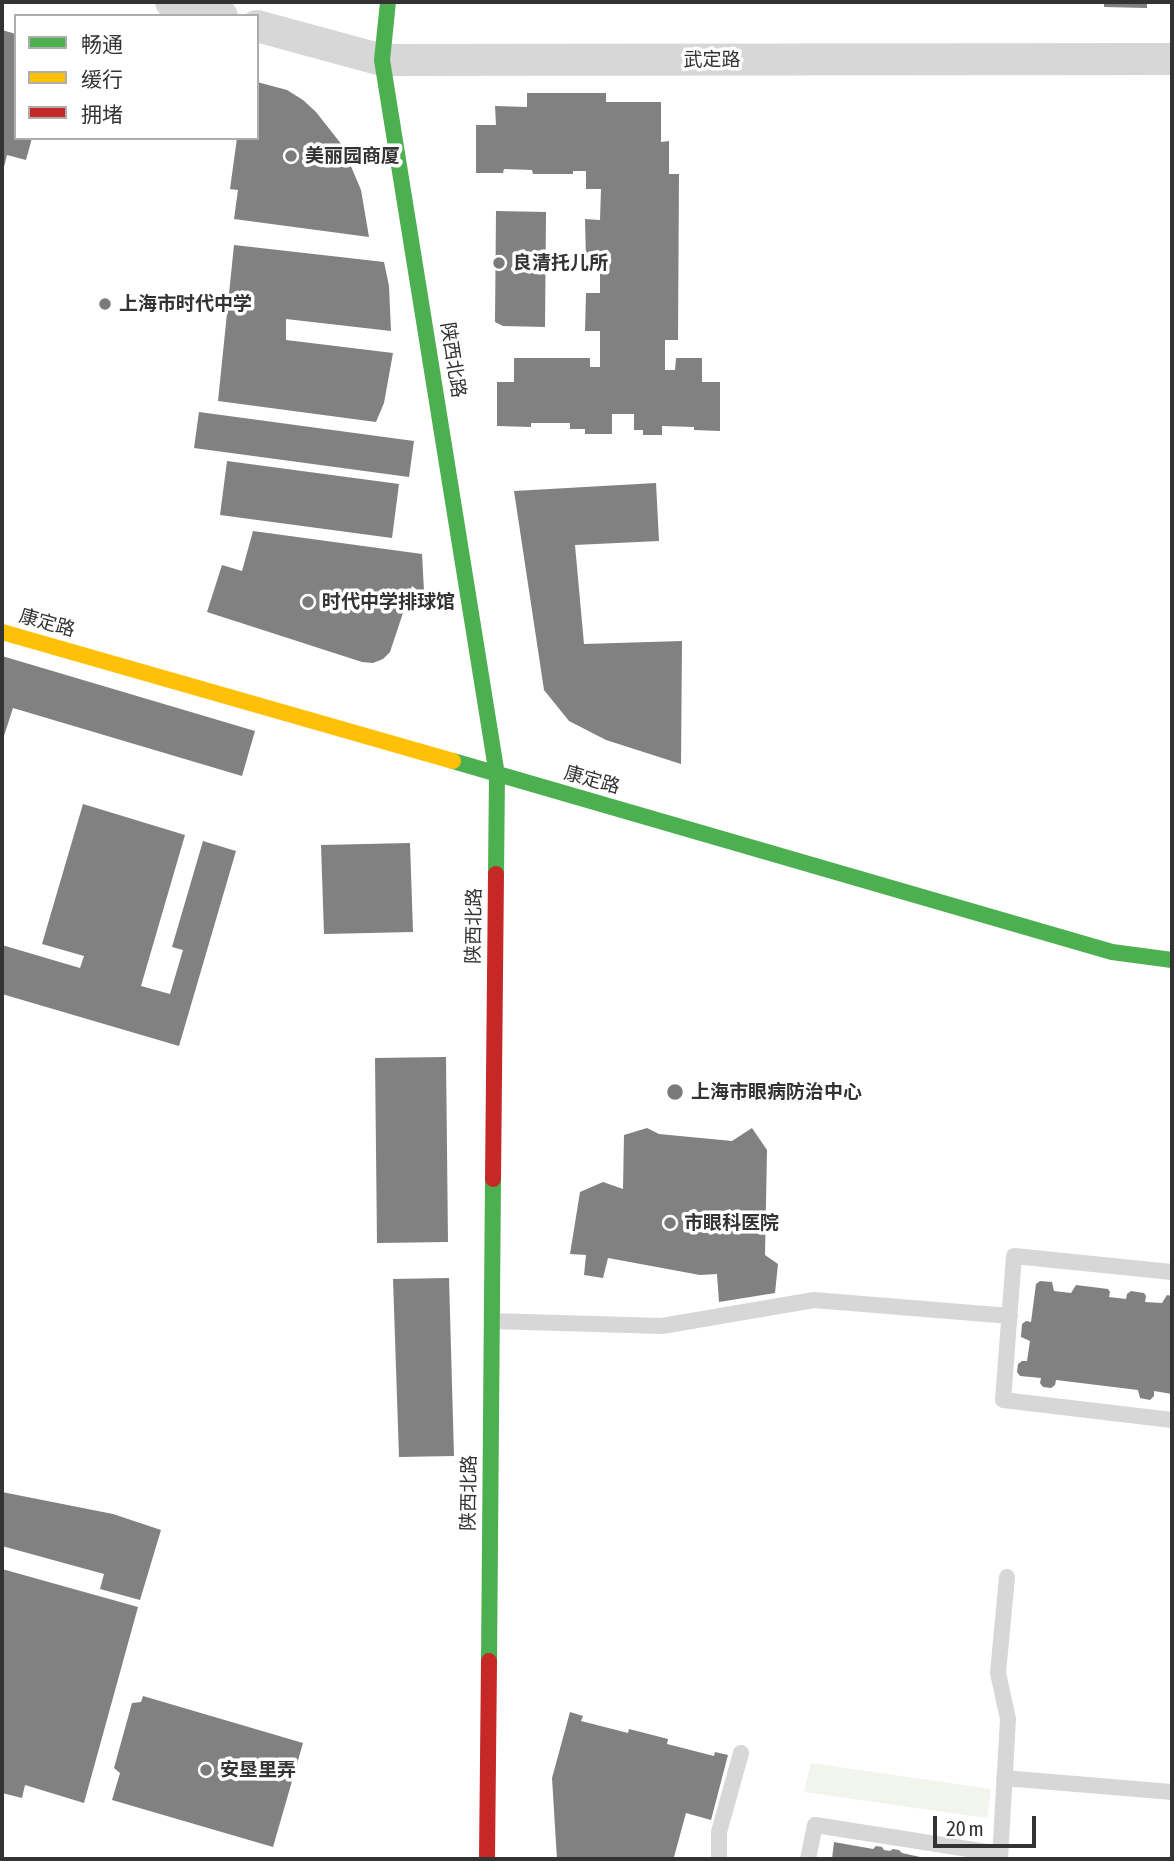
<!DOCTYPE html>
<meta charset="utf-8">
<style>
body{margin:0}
#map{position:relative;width:1174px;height:1861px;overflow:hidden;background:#fff;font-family:"Asap Condensed","Noto Sans SC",sans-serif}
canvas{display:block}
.frame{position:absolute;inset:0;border:4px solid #333;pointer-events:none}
.legend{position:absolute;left:14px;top:14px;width:245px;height:126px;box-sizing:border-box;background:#fff;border:2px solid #adadad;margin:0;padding:9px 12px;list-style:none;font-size:21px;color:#333}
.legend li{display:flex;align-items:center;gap:14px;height:35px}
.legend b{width:35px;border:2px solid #adadad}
.scale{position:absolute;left:933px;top:1816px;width:103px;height:32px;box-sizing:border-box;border:4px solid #333;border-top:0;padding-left:9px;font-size:21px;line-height:24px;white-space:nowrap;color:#333;-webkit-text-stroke:5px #fff;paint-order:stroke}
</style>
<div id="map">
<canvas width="1174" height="1861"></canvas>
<div class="frame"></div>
<ul class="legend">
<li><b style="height:9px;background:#4caf50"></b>畅通</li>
<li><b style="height:9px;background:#ffc107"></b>缓行</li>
<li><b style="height:9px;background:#c62828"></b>拥堵</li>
</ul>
<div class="scale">20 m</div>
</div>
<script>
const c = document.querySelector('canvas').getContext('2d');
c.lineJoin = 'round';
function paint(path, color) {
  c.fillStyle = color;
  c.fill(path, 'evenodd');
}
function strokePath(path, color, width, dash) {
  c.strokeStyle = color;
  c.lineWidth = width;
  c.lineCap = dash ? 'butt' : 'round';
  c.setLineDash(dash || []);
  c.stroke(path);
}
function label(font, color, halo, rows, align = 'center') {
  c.font = font + ' "Asap Condensed","Noto Sans SC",sans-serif';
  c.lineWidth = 7;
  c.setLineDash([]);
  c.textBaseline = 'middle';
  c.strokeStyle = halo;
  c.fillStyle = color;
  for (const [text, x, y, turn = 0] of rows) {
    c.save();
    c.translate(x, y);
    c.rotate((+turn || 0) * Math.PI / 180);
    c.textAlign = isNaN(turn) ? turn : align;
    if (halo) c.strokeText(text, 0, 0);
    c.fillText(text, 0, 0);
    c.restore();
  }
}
paint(new Path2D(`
 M811,1763L991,1789L987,1818L804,1792Z`), '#f1f5ed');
paint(new Path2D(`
 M1104,2H1147V8L1104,7Z
 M2,30L16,34V138H32L26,160L7,155L3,171Z
 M257,82L287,90L303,100L316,112L342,145L361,190L369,237L234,219L238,190L230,189L237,138H257Z
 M527,93H606V102H661V142L669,141V174H679L678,340H665V370H675L676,358H702V382H720V431L694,430V427L662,426V435H643V430H634V414H612V434H585V429H570V423H531V427L497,426V382H514V358H590V367H600V331H585L586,293H600V260H586L585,219L600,220L601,189H586V171H573V174H533L532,170L504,169L503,173H476V125H496L495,106L527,107Z
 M496,211L546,212L545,327L503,326L495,322Z
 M234,245L384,262L389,286L391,331L286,319V340L393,353L384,403L376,422L218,401Z
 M199,412L414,441L409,477L194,448Z
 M227,461L399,484L392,538L220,515Z
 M656,483L659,541L575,545L584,644L682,641L681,764L606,740L569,721L544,690L514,491Z
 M253,531L422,554L424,591L421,593L412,586L390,652L383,659L373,663L362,662L207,612L222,565L242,571Z
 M2,656L255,731L242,776L13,708L2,742Z
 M83,804L185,835L141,986L170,994L183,950L172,947L203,841L236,851L179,1046L2,994V945L80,968L84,956L42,944Z
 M410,843L413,932L324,934L321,845Z
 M446,1057L448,1242L377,1243L375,1058Z
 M647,1128L659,1134L732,1141L752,1128L767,1150L765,1255L778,1264L775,1293L719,1302L717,1274L700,1275L608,1258L603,1278L584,1275L586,1255L570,1254L580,1192L603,1182L623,1189L624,1135Z
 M449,1278L454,1456L399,1457L393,1279Z
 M1040,1281L1052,1282L1054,1291L1071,1293L1076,1285L1108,1289L1110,1292L1109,1297L1126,1299L1127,1294L1131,1291L1144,1293L1146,1296L1145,1302L1162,1303L1167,1295L1172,1296V1394L1154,1391V1396L1150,1400L1140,1398L1138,1390L1056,1380L1055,1385L1051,1388L1043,1387L1040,1383L1041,1378L1020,1376L1017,1372L1018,1364L1022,1361H1027L1030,1341L1021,1337L1022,1324L1026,1321L1031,1322L1036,1284Z
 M2,1492L113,1514L161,1530L140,1600L100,1589L104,1574L2,1546Z
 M2,1569L138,1607L84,1803L25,1785L22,1798L2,1793Z
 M143,1696L303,1743L273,1847L112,1800L120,1773L114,1768L132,1703L141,1702Z
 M570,1712L583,1716L581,1721L628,1733L629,1729L668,1739L667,1744L714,1756L715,1752L728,1755L711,1820L686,1813L674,1857L679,1859H557L552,1778Z
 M834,1842L873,1849L876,1846L882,1847L884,1850L890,1851L893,1849L899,1850L902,1853L929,1859H832Z`), '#818181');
strokePath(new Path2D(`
 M1172,1272L1014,1256L1003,1400L1172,1420
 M492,1321L662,1326L814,1300L1010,1316
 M1004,1778L1172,1792
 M719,1859V1832L741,1753
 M808,1859L815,1825L1000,1854
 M1000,1859L1008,1719L998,1673L1007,1577`), '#d7d7d7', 16);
strokePath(new Path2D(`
 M171,2L222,16
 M257,26L382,60L1172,59`), '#d7d7d7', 32);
strokePath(new Path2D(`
 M388,2L382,60L497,775L496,874
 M453,761L1112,952L1172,960
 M489,1661L493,1179`), '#4caf50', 16);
strokePath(new Path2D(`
 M2,632L453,761`), '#ffc107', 16);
strokePath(new Path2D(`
 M493,1179L496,874
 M487,1859L489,1661`), '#c62828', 16);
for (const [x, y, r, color] of [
 [291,156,7,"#7a7a7a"],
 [499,263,7,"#7a7a7a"],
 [105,304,7,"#7a7a7a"],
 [308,602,7,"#7a7a7a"],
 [675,1092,9,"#7a7a7a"],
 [670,1223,7,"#7a7a7a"],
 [206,1770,7,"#7a7a7a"]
]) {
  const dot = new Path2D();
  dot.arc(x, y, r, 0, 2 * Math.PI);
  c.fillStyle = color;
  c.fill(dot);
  strokePath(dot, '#fff', 2.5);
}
label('19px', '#333', '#fff', [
 ["武定路",712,60],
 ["陕西北路",453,360,81],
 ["康定路",47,623,16],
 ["康定路",592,780,16],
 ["陕西北路",474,926,-89],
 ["陕西北路",469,1493,-89]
]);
label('bold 19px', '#333', '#fff', [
 ["美丽园商厦",305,156],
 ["良清托儿所",513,263],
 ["上海市时代中学",119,304],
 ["时代中学排球馆",322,602],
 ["上海市眼病防治中心",691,1092],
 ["市眼科医院",684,1223],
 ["安垦里弄",220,1770]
], 'left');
</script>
